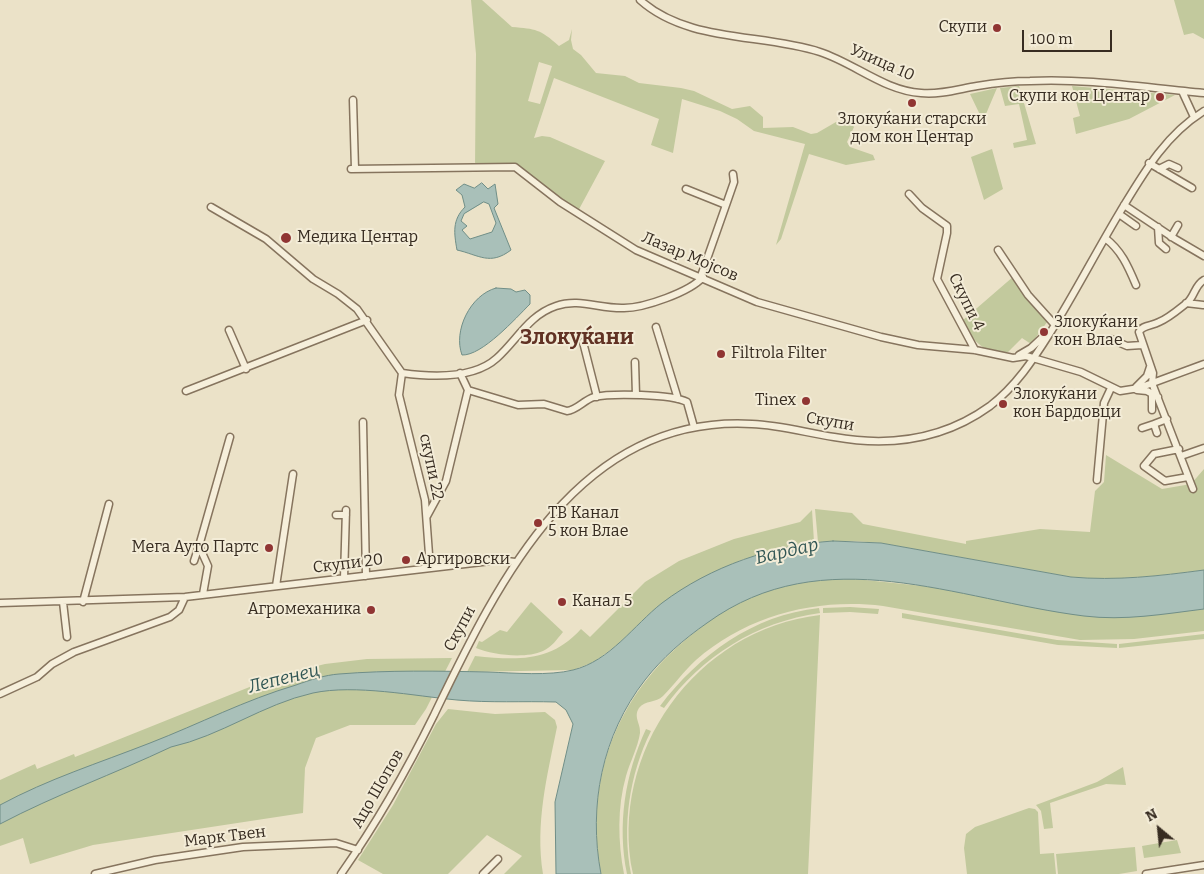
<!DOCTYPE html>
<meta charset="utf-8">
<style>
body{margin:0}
#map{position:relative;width:1204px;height:874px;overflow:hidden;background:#ebe2c8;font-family:Bitter,serif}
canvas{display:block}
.north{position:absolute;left:1134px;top:804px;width:50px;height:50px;-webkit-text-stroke:4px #f3ecd7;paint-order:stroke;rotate:332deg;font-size:14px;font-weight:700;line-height:20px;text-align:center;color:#372c21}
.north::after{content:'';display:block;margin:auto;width:18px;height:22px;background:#372c21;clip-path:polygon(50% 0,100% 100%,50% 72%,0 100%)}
.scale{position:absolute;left:1022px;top:30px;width:90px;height:22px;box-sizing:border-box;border:2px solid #372c21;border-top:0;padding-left:6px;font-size:15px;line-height:18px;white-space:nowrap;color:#372c21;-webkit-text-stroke:4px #f3ecd7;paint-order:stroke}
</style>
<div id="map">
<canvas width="1204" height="874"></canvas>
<div class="north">N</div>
<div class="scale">100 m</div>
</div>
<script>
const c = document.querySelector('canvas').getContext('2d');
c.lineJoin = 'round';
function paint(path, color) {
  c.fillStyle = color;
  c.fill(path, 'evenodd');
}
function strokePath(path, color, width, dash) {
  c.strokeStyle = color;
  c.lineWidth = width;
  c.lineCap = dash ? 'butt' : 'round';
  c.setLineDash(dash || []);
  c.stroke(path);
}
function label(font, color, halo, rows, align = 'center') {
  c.font = font + ' Bitter,serif';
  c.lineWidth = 4;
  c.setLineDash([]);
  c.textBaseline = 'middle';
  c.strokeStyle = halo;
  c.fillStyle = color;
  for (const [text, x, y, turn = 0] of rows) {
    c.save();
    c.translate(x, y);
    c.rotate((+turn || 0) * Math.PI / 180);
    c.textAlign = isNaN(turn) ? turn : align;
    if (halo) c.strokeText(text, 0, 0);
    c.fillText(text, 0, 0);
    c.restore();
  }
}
paint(new Path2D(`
 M471,0H482L512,27C536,29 540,29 559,46L569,40L572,29L571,40L573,49L581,55L596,73L625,76L639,83L681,88L694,91L732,109L750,106L763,117V128L793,127L811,134L817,133L836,122H850L854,127L847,142L850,147L873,155L875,160L846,165L809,154L781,239L776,245L805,144L754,131L737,119L720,111L682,99L673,153L651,145L659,119L554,78L534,138L542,136L550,137L605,161L577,213L521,170L475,167L476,54ZM539,62L552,66L540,104L528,101Z
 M1174,0H1204V39L1193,33L1184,35Z
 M1019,86L1036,144L1014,148L1013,143L1027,140L1019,104L1005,106L1000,88Z
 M1072,86L1175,95L1129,119L1076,134L1073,118L1080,116Z
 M997,88L983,121L970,94Z
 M992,149L1003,189L984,200L971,157Z
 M1014,276L1050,318L1031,344L1022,338L1008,352C983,354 973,341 962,321Z
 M1106,455L1162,489L1191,484L1204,469V570C1159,576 1116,581 1071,577L881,543L854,541L818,542L815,509L852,513L863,524L966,544V541L1040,529L1090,532L1095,491L1104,482Z
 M812,510L814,542L741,560L661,604L617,645L594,662L573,670L467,672L475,656C517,660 550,663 581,629L590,637L645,582L679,561L734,539L800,522Z
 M846,578L932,587L1086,616L1128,617L1204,609V631L1134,639L1080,640L883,606C816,598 748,615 696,660C684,671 674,685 663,696C656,703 645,700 639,708C633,717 641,724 640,733C638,747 630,762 626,776C617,808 618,842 624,874H601C584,780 616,696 690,636C711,618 735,603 761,593C789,583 817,580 846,578Z
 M531,602L563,632C557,639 552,647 543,651C525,659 493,655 476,648L479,641L482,642L500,630L507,632Z
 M850,607L879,609L878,614L850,612L823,613V608Z
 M819,608L820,613C756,622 702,656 664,708L660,706C699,655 753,615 819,608Z
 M902,613L1057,640L1117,644V648L1058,645L902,618Z
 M820,615L808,874H633C608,753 696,629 820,615Z
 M1204,634V639L1119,648V644Z
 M452,658L426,709L415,725H350L316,738L305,768L303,813L93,845L30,864L23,838L0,846V780L35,764L37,769L74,754L75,757L277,676L325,664L367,659Z
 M448,709L495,714L545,712L555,720L557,727C547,777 535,823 543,874H504L522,856L487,835L448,874H383L358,860L393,805L436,724Z
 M646,729L651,731C629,775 622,826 631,874H627C617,825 625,774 646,729Z
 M1123,767L1126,785L1106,784L1050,803L1053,828L1044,829L1041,811L1036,805L1097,782Z
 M1029,808L1035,809L1038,812L1040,854L1054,853L1056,874H967L964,848L966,834L975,827Z
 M1177,840L1181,853L1144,858L1142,846Z
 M1135,847L1137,871L1119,874H1058L1056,854Z`), '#c2c99d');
const water = new Path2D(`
 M482,183L488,189L495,184L498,204L494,208L511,250C490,266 479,255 457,250C454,233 452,220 465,207L462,195L456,190L464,184L474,188ZM484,202L489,204L496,223L492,232L470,239L462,230L467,226L461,221L464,214Z
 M496,288L511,289L516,292L525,290L530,295V304C516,318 482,356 462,355C453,331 470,295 496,288Z
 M833,541L881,543L1071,577C1116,581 1159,576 1204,570V609C1164,614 1124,621 1084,616C956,600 824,538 707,623C684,639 662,658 645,680C602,735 588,806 601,874H556L555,802L573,724L566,710L556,702C523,701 490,703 457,700C414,696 355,684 313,693C263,704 221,736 171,747C114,774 55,795 0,824V805C48,779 99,763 150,743C199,724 245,700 296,685C310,680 325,675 339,674C389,670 438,671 488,672C514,673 549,676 573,670C610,661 634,625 662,603C711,566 773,545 833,541Z`);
paint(water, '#a9c0b9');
strokePath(water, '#708e87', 1);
const minor = new Path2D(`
 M640,0C688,43 762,33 820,52C854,63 885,91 921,93C940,95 959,89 977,86C995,83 1013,81 1030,81C1086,78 1147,88 1204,93
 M1182,91L1194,117
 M353,100L355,169
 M1149,163L1192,188
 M351,169L515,167L560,202L636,250L757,302L881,337L918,345L975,350L1013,358L1026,356L1081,372L1120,391L1139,388L1204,364
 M1159,169L1169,164L1178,168
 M686,189L726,205L701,276
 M909,194L922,208L947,226V233L937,279L975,350
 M726,205L734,182L733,174
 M1124,205L1175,239L1204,256
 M211,207L266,239L313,279L338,294L357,309L402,373C431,377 474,379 497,358C517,340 529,315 556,306C579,298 600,309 624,308C644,308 690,292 703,277
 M1119,214L1136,226
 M1158,227L1159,243L1166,249
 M1171,237L1178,225
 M1105,238C1121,250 1128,266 1136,285
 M998,250L1028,295L1055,325
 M1186,303L1203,305
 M656,327L678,399
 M229,330L246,369
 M1111,339L1127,346L1142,345
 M583,342L597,397
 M1019,355L1031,348L1046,334
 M635,362L636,395
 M402,373L399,395L425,500L430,568
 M1136,387L1147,376L1150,367
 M468,390L518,405L544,404L567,411C577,410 584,400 594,397C611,393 672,394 687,402L694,427
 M1137,390L1147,391L1158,397
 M186,391L367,320
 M1152,393V410
 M363,422L366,576
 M1142,428L1154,424
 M1157,433L1154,424L1167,419
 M1179,449L1154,454L1144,466L1165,481L1188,477
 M1181,456L1204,448
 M1097,480L1104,403L1111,388
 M1193,489L1152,383L1153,373L1139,332C1142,325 1152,326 1159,322C1169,318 1179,309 1188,302C1195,295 1195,285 1204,280
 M336,515H346
 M427,516L446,481L468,390L460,373
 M194,561L199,546
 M344,578L346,510
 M276,586L293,474
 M203,594L208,566L199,546L230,437
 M63,602L67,637
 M83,602L109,504
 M0,603L185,597L499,560L515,562
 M0,694L37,677L52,664L74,652L170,617L179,610L185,597
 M95,874L155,860L243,847L336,843L358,850
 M341,874C376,824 407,770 434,715C498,582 578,414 752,424C780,425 807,433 834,437C890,447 943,440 990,406C1016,386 1033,360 1050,333C1075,293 1096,252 1120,212C1143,174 1165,135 1204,111
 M483,874L498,859
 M1146,874L1204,865`);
strokePath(minor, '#86745e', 9);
strokePath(minor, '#f6efdb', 6);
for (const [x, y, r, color] of [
 [997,28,5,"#903533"],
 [1160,97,5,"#903533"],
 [912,103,5,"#903533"],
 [286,238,6,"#903533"],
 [1044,332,5,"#903533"],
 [721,354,5,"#903533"],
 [806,401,5,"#903533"],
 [1003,404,5,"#903533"],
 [538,523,5,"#903533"],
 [269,548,5,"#903533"],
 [406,560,5,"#903533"],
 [562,602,5,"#903533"],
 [371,610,5,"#903533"]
]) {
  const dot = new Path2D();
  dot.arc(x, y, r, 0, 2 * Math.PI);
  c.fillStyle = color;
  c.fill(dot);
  strokePath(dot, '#f3ecd7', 2);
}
label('16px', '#372c21', '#f3ecd7', [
 ["Скупи",987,28,"right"],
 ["Скупи кон Центар",1150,97,"right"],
 ["Злокуќани старски",912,120,"center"],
 ["дом кон Центар",912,138,"center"],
 ["Медика Центар",297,238],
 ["Злокуќани",1054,323],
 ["кон Влае",1054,341],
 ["Filtrola Filter",731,354],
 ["Злокуќани",1013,395],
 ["кон Бардовци",1013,413],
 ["Tinex",796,401,"right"],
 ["ТВ Канал",548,514],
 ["5 кон Влае",548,532],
 ["Мега Ауто Партс",259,548,"right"],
 ["Аргировски",416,560],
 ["Канал 5",572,602],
 ["Агромеханика",361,610,"right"]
], 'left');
label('16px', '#372c21', '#f3ecd7', [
 ["Улица 10",882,63,24],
 ["Лазар Мојсов",690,257,23],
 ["Cкупи 4",966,302,64],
 ["Скупи",830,422,10],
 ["скупи 22",431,467,78],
 ["Скупи 20",348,564,-7],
 ["Скупи",460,629,-62],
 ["Ацо Шопов",378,789,-60],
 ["Марк Твен",225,837,-7]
]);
label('italic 18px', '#315654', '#f3ecd7', [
 ["Вардар",787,552,-13],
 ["Лепенец",284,679,-14]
]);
label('bold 21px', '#613224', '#f3ecd7', [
 ["Злокуќани",577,338]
]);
</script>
